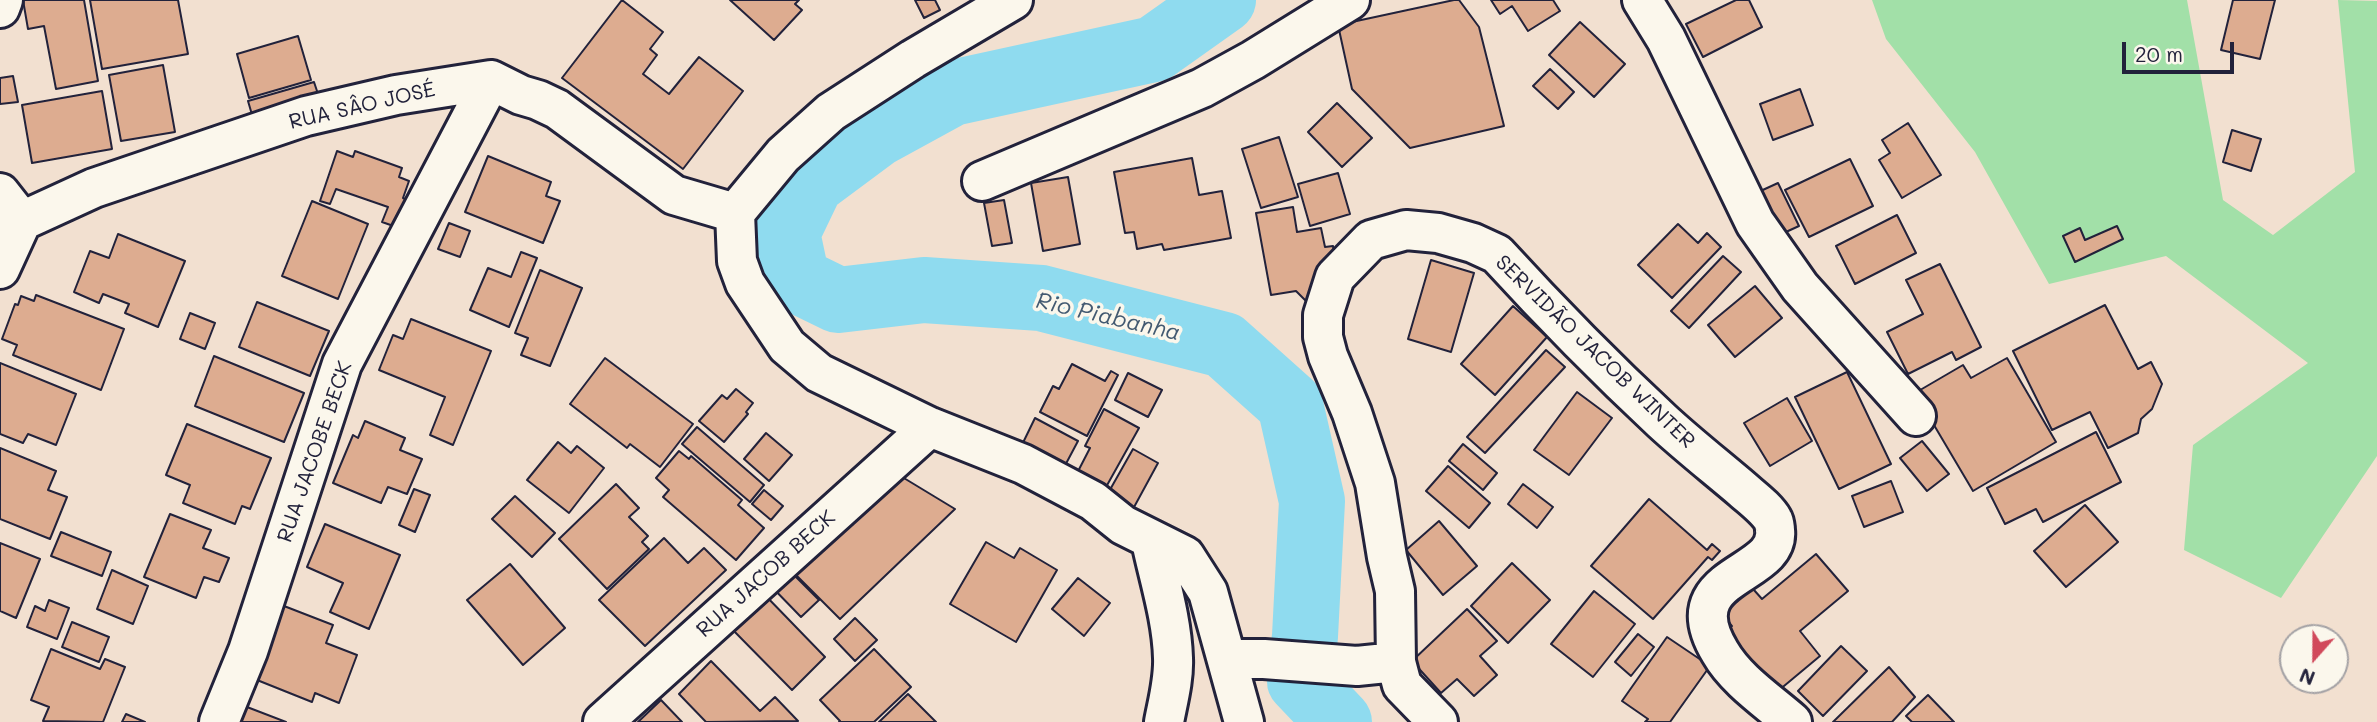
<!DOCTYPE html>
<meta charset="utf-8">
<style>
body{margin:0}
#map{position:relative;width:2377px;height:722px;overflow:hidden;background:#f2e0d0;font-family:Mali,sans-serif}
canvas{display:block}
.north{position:absolute;left:2279px;top:624px;width:70px;height:70px;box-sizing:border-box;background:#fbf7ec;border:2px solid #a4a2a5;border-radius:50%;rotate:201deg;font-size:19px;font-weight:700;line-height:28px;text-align:center;color:#22223b}
.north::after{content:'';display:block;margin:auto;width:24px;height:32px;background:#d1495b;clip-path:polygon(50% 0,100% 100%,50% 72%,0 100%)}
.scale{position:absolute;left:2122px;top:42px;width:112px;height:32px;box-sizing:border-box;border:4px solid #22223b;border-top:0;padding-left:9px;font-size:21px;line-height:24px;white-space:nowrap;color:#22223b;-webkit-text-stroke:5px #fbf7ec;paint-order:stroke}
</style>
<div id="map">
<canvas width="2377" height="722"></canvas>
<div class="north">N</div>
<div class="scale">20 m</div>
</div>
<script>
const c = document.querySelector('canvas').getContext('2d');
c.lineJoin = 'round';
function paint(path, color) {
  c.fillStyle = color;
  c.fill(path, 'evenodd');
}
function strokePath(path, color, width, dash) {
  c.strokeStyle = color;
  c.lineWidth = width;
  c.lineCap = dash ? 'butt' : 'round';
  c.setLineDash(dash || []);
  c.stroke(path);
}
function label(font, color, halo, rows, align = 'center') {
  c.font = font + ' Mali,sans-serif';
  c.lineWidth = 7;
  c.setLineDash([]);
  c.textBaseline = 'middle';
  c.strokeStyle = halo;
  c.fillStyle = color;
  for (const [text, x, y, turn = 0] of rows) {
    c.save();
    c.translate(x, y);
    c.rotate((+turn || 0) * Math.PI / 180);
    c.textAlign = isNaN(turn) ? turn : align;
    if (halo) c.strokeText(text, 0, 0);
    c.fillText(text, 0, 0);
    c.restore();
  }
}
paint(new Path2D(`
 M1872,0H2187L2223,200L2273,235L2355,172L2338,0L2377,1V456L2281,598L2184,550L2193,445L2308,363L2166,256L2049,284L1975,152L1886,39Z`), '#a2e0a8');
strokePath(new Path2D(`
 M1223,0L1154,49L952,93L877,134L811,183L787,233L797,280L838,300L924,290L1041,298L1224,345L1290,404L1312,501L1305,636L1300,681L1339,722`), '#8fdbef', 66);
const building = new Path2D(`
 M23,0H84L98,81L56,89L44,26L28,29Z
 M90,0H178L188,54L102,69Z
 M622,0L663,32L650,49L657,55L643,74L669,94L699,57L743,91L683,169L562,78Z
 M730,0H799L795,4L802,10L774,40Z
 M915,0H935L940,10L924,18Z
 M1454,0H1459L1479,27L1504,126L1410,148L1352,89L1338,25Z
 M1491,0H1553L1560,11L1528,31L1512,6L1500,14Z
 M1736,0H1749L1762,27L1703,57L1686,24Z
 M2233,0H2275L2260,59L2221,50Z
 M1580,22L1625,64L1594,97L1549,55Z
 M298,36L311,80L249,98L237,54Z
 M163,65L175,132L121,141L109,75Z
 M1550,69L1574,92L1558,109L1533,86Z
 M13,76L18,102L0,104V78Z
 M314,82L322,106L255,125L248,101Z
 M1800,89L1813,125L1773,140L1760,104Z
 M102,91L112,149L32,163L22,105Z
 M1337,103L1372,138L1342,167L1308,132Z
 M1908,123L1941,175L1902,198L1879,160L1890,153L1882,140Z
 M2232,130L2261,139L2251,171L2223,162Z
 M1279,137L1298,197L1261,208L1242,149Z
 M337,151L353,157L355,151L402,168L399,177L409,181L403,198L411,202L402,229L382,222L388,207L336,189L330,204L320,201Z
 M488,156L551,182L546,196L560,201L543,243L465,212Z
 M1192,158L1199,195L1222,191L1231,238L1164,250L1162,244L1137,249L1134,232L1125,233L1114,172Z
 M1850,159L1873,206L1809,237L1785,190Z
 M1338,173L1350,214L1310,226L1298,184Z
 M1068,177L1080,244L1043,251L1031,183Z
 M1778,183L1799,226L1775,237L1754,194Z
 M1004,200L1012,243L992,246L984,203Z
 M312,201L368,224L338,299L282,276Z
 M1293,207L1297,232L1321,228L1325,247L1333,246L1335,260L1310,305L1296,291L1271,295L1256,213Z
 M1897,215L1916,253L1855,284L1836,246Z
 M449,223L470,231L460,257L438,249Z
 M1678,224L1698,243L1707,233L1721,247L1672,298L1638,265Z
 M2117,226L2123,239L2075,262L2063,236L2080,228L2085,240Z
 M118,234L185,261L158,327L125,313L129,304L103,294L99,303L74,292L90,251L109,258Z
 M521,252L537,258L509,327L470,310L488,268L511,277Z
 M1723,256L1741,272L1689,328L1671,311Z
 M1431,260L1474,273L1451,352L1408,339Z
 M1940,264L1981,347L1956,360L1952,352L1908,374L1887,332L1923,314L1906,280Z
 M540,270L582,288L550,366L521,355L528,338L515,333Z
 M1755,286L1782,318L1735,357L1708,325Z
 M36,295L124,329L101,390L13,355L17,345L2,339L15,304L18,305L21,296L34,301Z
 M257,302L329,331L310,376L239,347Z
 M2105,305L2138,369L2151,362L2162,384L2152,409L2141,419L2138,433L2108,448L2090,412L2052,430L2013,351Z
 M1513,306L1547,337L1495,395L1461,364Z
 M190,313L215,323L205,349L180,339Z
 M411,319L491,351L453,445L430,435L445,397L379,370L393,335L403,339Z
 M1546,350L1565,367L1485,453L1467,437Z
 M214,356L304,393L284,442L195,406Z
 M605,358L693,424L660,467L630,444L627,448L570,404Z
 M2007,358L2056,442L1973,491L1915,393L1963,365L1971,378Z
 M0,363L76,394L56,445L28,434L23,443L0,434Z
 M1072,364L1105,381L1111,371L1118,375L1087,436L1040,412L1053,386L1059,389Z
 M1847,372L1891,464L1839,489L1795,397Z
 M1128,373L1162,390L1148,417L1115,400Z
 M736,389L753,403L746,412L748,414L724,442L699,421L722,395L727,399Z
 M1577,392L1612,418L1569,475L1534,450Z
 M1787,398L1812,441L1770,466L1744,423Z
 M1104,409L1139,428L1101,496L1073,481L1090,448L1085,446Z
 M1035,418L1078,441L1060,475L1018,453Z
 M365,421L405,438L400,450L422,459L407,494L388,487L381,503L333,483L353,435L358,438Z
 M187,424L271,458L250,509L242,506L235,524L183,503L190,485L166,475Z
 M697,427L764,485L750,502L682,444Z
 M2096,432L2121,482L2043,522L2036,509L2005,524L1987,488Z
 M766,433L792,455L769,481L744,459Z
 M1922,441L1949,474L1927,491L1900,458Z
 M558,442L571,453L577,446L604,468L569,513L527,480Z
 M1463,444L1497,473L1483,490L1449,461Z
 M0,448L56,471L48,490L67,497L50,539L0,519Z
 M1133,449L1158,463L1133,509L1107,495Z
 M679,451L689,459L691,456L742,500L738,505L764,528L736,560L663,497L669,490L656,478Z
 M1448,466L1490,503L1469,528L1426,491Z
 M889,469L955,509L840,619L788,567Z
 M1891,481L1903,512L1864,527L1852,496Z
 M616,484L639,508L629,517L648,536L642,542L649,549L607,589L559,539Z
 M1523,484L1553,507L1537,528L1508,504Z
 M414,489L430,495L415,532L399,525Z
 M764,490L783,506L771,520L752,504Z
 M515,496L555,533L532,557L492,519Z
 M1649,499L1707,550L1712,544L1720,551L1712,560L1708,557L1653,619L1591,566Z
 M2085,505L2118,542L2066,587L2034,551Z
 M170,514L211,530L203,548L229,558L219,582L204,577L196,598L144,577Z
 M1439,521L1477,566L1443,595L1406,550Z
 M325,524L400,555L369,629L330,612L343,583L307,567Z
 M61,532L111,552L102,576L51,556Z
 M664,538L688,563L704,548L726,570L645,646L599,600Z
 M986,542L1014,558L1020,548L1057,570L1016,642L950,604Z
 M0,543L40,559L16,618L0,611Z
 M1816,554L1848,591L1800,631L1820,656L1778,691L1754,663L1748,668L1721,635L1732,626L1716,606L1746,581L1762,599Z
 M1512,563L1550,600L1508,643L1471,606Z
 M510,564L565,628L523,665L467,600Z
 M785,566L819,600L801,617L768,583Z
 M112,570L148,586L133,624L97,609Z
 M1078,578L1110,603L1084,636L1052,609Z
 M1594,591L1635,624L1593,677L1551,644Z
 M763,593L825,657L792,690L729,626Z
 M49,600L69,608L57,639L27,627L35,606L45,611Z
 M284,606L333,625L326,643L357,655L339,703L315,693L312,702L257,680Z
 M1467,609L1497,641L1480,656L1497,675L1474,696L1457,679L1441,693L1412,661Z
 M855,618L877,640L855,661L834,639Z
 M72,622L109,637L99,662L62,647Z
 M1638,634L1654,647L1631,676L1615,662Z
 M1667,637L1710,666L1670,722H1645L1648,719L1622,701Z
 M1841,646L1867,671L1823,716L1798,691Z
 M51,649L100,669L105,659L125,667L103,722L43,721L49,707L31,700Z
 M874,649L911,687L874,722H839L840,721L820,700Z
 M711,661L760,711L775,697L798,721L706,722L679,694Z
 M1889,667L1915,697L1892,722H1833Z
 M908,694L936,722H879Z
 M1928,695L1954,722H1912L1906,716Z
 M661,700L682,722H638Z
 M247,707L286,722H241Z
 M126,714L145,722H122Z`);
paint(building, '#ddac90');
strokePath(building, '#22223b', 2);
const minor = new Path2D(`
 M1013,0L913,59L831,112L783,155L735,213L737,261L745,283L787,346L819,373L930,427L1023,464L1093,501L1123,525L1185,556L1208,592L1244,722
 M1642,0L1666,39L1755,223L1800,287L1916,416
 M0,8L3,0
 M982,181L1202,88L1253,60L1350,0
 M0,193L22,221
 M0,269L22,221L94,188L306,116L396,95L491,80L521,95L538,100L557,109L674,195L735,213
 M1151,541C1159,579 1172,619 1173,658C1174,679 1168,701 1164,722
 M1229,659H1264L1357,666L1396,662
 M219,722L248,651L342,364L491,80
 M603,722L930,427
 M1438,722L1402,685L1396,662L1395,591L1387,557L1375,483L1352,413L1328,356L1323,337V315L1335,277L1371,240L1406,230L1438,233L1473,243L1497,254C1550,312 1605,368 1662,421C1688,445 1716,467 1743,490C1752,498 1767,509 1773,520C1774,521 1775,528 1775,530C1781,578 1672,572 1720,652C1736,680 1768,701 1792,722`);
strokePath(minor, '#22223b', 44);
strokePath(minor, '#fbf7ec', 38);
label('21px', '#22223b', '#fbf7ec', [
 ["RUA SÂO JOSÉ",362,106,-13],
 ["SERVIDÃO JACOB WINTER",1595,352,44],
 ["RUA JACOBE BECK",315,452,-71],
 ["RUA JACOB BECK",766,574,-42]
]);
label('italic 23px', '#435a71', '#fbf7ec', [
 ["Rio Piabanha",1108,317,13]
]);
</script>
